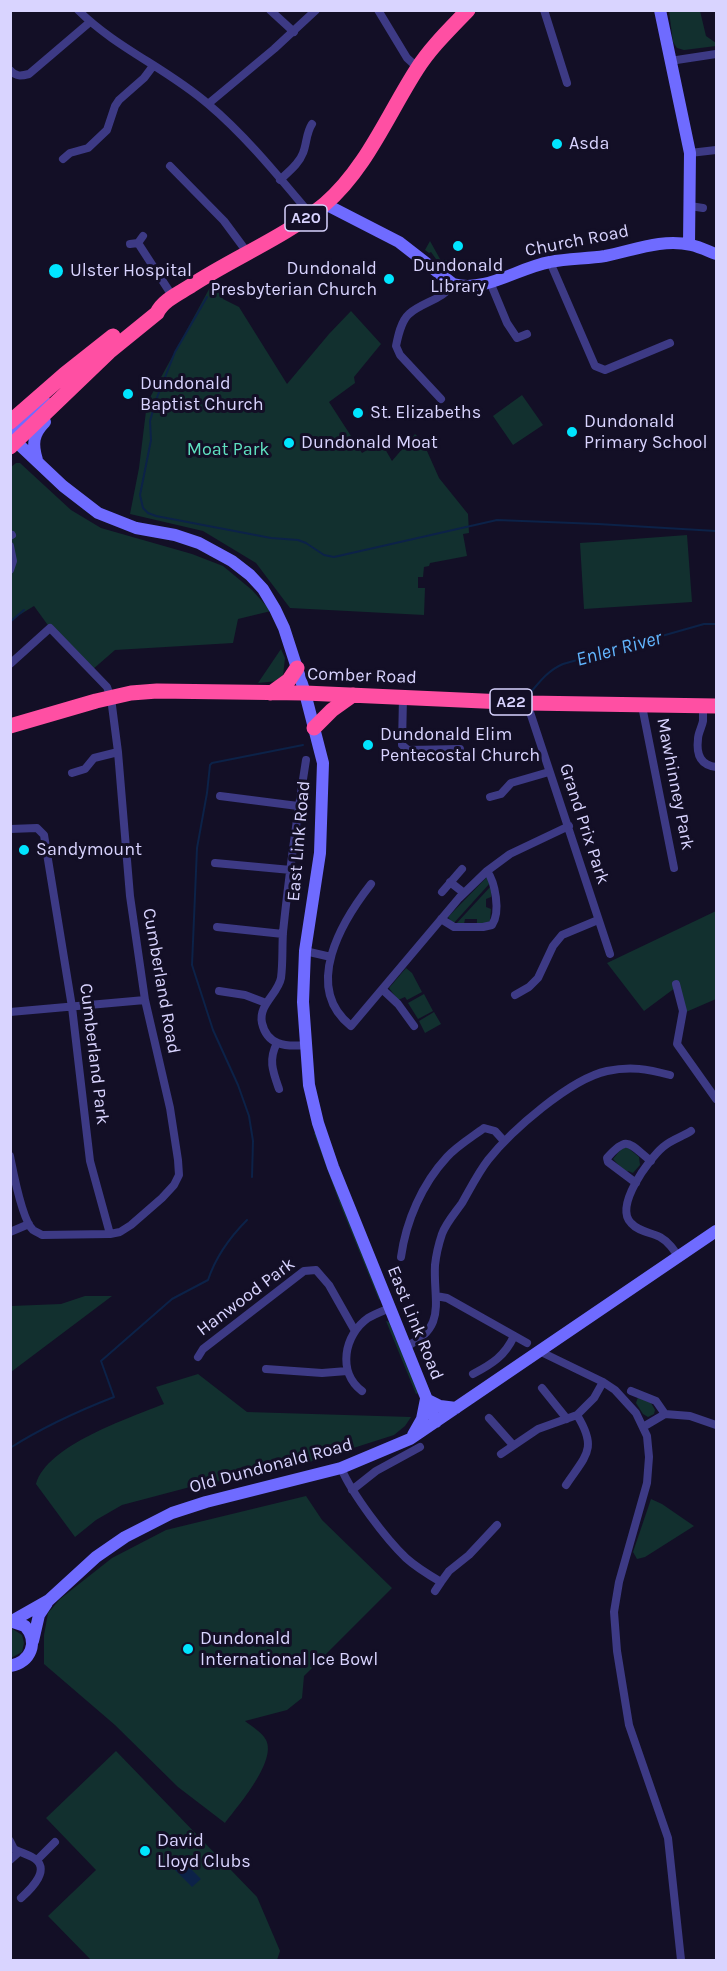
<!DOCTYPE html>
<style>
body{margin:0}
#map{position:relative;width:727px;height:1971px;overflow:hidden;background:#130f26;font-family:Karla,sans-serif}
canvas{display:block}
.frame{position:absolute;inset:0;border:12px solid #d9d4ff;pointer-events:none}
</style>
<div id="map">
<canvas width="727" height="1971"></canvas>
<div class="frame"></div>
</div>
<script>
const c = document.querySelector('canvas').getContext('2d');
c.lineJoin = 'round';
function paint(path, color) {
  c.fillStyle = color;
  c.fill(path, 'evenodd');
}
function strokePath(path, color, width, dash) {
  c.strokeStyle = color;
  c.lineWidth = width;
  c.lineCap = dash ? 'butt' : 'round';
  c.setLineDash(dash || []);
  c.stroke(path);
}
function label(font, color, halo, rows, align = 'center') {
  c.font = font + ' Karla,sans-serif';
  c.lineWidth = 6;
  c.setLineDash([]);
  c.textBaseline = 'middle';
  c.strokeStyle = halo;
  c.fillStyle = color;
  for (const [text, x, y, turn = 0] of rows) {
    c.save();
    c.translate(x, y);
    c.rotate((+turn || 0) * Math.PI / 180);
    c.textAlign = isNaN(turn) ? turn : align;
    if (halo) c.strokeText(text, 0, 0);
    c.fillText(text, 0, 0);
    c.restore();
  }
}
paint(new Path2D(`
 M669,11H700L706,36L716,43V46L684,50L677,48L673,42Z
 M430,241L440,259L459,263L457,271L436,259L431,252L429,253L425,250Z
 M214,280L223,299L239,307L287,384L329,334L351,311L381,344L354,377L355,383L329,402L362,453L381,442L392,461L415,434L423,442L439,478L468,514L469,533L463,534L467,556L430,563L429,566L424,567L423,577H418V588H425L424,615L290,608L256,563L203,531L130,514L139,468L147,403Z
 M522,395L543,425L513,445L493,416Z
 M16,463H20L71,510L101,528L192,554L223,566L252,590L271,611L238,619L233,643L115,650L92,670L50,628L34,606L11,620V467Z
 M687,535L692,602L584,609L580,543Z
 M281,649L285,658L283,676L278,681L258,683Z
 M487,877L491,882L453,924L448,917Z
 M491,886V897L486,899V907L491,909L490,921L485,925L477,924V919H465L464,924L455,925Z
 M716,911V999L686,1012L679,985L644,1011L607,963Z
 M406,968L412,973L422,992L407,1000L405,997L398,1000L389,988Z
 M424,994L433,1011L418,1019L408,1003Z
 M434,1012L441,1024L425,1033L419,1021Z
 M316,1132L380,1299L379,1300L340,1204L314,1133Z
 M627,1147L639,1157L640,1165L633,1173L628,1171L626,1173L613,1159L622,1148Z
 M85,1296H112L11,1372V1306L61,1304Z
 M386,1321L389,1322L419,1393L416,1394Z
 M198,1374L247,1412L411,1417L405,1426L394,1435L297,1466L190,1487L122,1505L96,1520L75,1537L36,1484C47,1445 129,1418 164,1404L156,1387Z
 M638,1397L651,1403L655,1410L654,1414L648,1417L643,1414L636,1403Z
 M306,1496L322,1520L392,1588L304,1676L302,1698L287,1710L245,1721C251,1726 263,1733 266,1740C277,1761 238,1806 225,1823L178,1787L115,1725L44,1664V1635L48,1613L60,1599L112,1558L166,1530Z
 M651,1499L662,1504L694,1526L645,1557L637,1559L633,1552Z
 M11,1628L22,1635L24,1643L22,1652L11,1658Z
 M116,1751L257,1897L280,1951L277,1960H91L48,1916L96,1870L46,1818Z`), '#12302f');
paint(new Path2D(`
 M184,1862L201,1879L192,1887L175,1870Z`), '#0c2248');
strokePath(new Path2D(`
 M207,297L175,352L156,400L150,421L151,440L140,495L143,508L148,513L156,516L271,538L298,540L306,543L324,555L334,557L497,520L598,524L716,531
 M10,622L24,610
 M531,692C541,680 549,670 563,664L704,624H716
 M252,1177L253,1141L249,1116L238,1085L213,1030L192,965L197,848L207,793L210,765L212,763L303,745
 M10,1448C43,1427 78,1411 114,1397L101,1361L172,1299L208,1280C216,1256 229,1238 247,1220`), '#0c2248', 2);
strokePath(new Path2D(`
 M78,10C116,48 168,69 208,104C246,136 279,177 311,215
 M270,10L294,32
 M378,10L407,58L418,68
 M544,10L567,83
 M670,61L716,54
 M10,70C16,77 21,76 29,74L90,22
 M208,104L274,49L316,10
 M690,153L716,150
 M63,159L70,153L88,148L107,130L115,106L119,100L144,78L153,66
 M170,166L224,221L247,252
 M280,180C288,172 299,164 303,153C307,143 306,133 312,124
 M690,206L703,208
 M138,243L173,297
 M130,244L138,243L143,236
 M550,262L595,366L605,370L670,343
 M490,282L507,323L517,338L527,334
 M441,399L400,355L396,346C398,336 401,321 409,314C422,302 443,300 453,284
 M10,536L12,535
 M10,546L13,561L10,570
 M10,664L50,628L107,687L111,698L118,752L130,896L145,1000L170,1108L178,1160L179,1175L174,1185L162,1198L131,1225L120,1232L110,1234
 M403,697L402,745L408,750L460,749
 M527,703L610,954
 M642,706L674,868
 M703,706C703,711 703,716 703,721C702,727 698,733 698,739C696,755 701,765 716,767
 M72,773L85,769L94,758L118,752
 M220,796L298,806
 M490,797L501,794L511,783L549,772
 M10,829L37,828L44,835L72,1007L90,1161L110,1234L42,1235C39,1233 36,1232 33,1230C22,1220 13,1171 10,1156
 M215,863L291,870
 M450,882L464,893
 M371,884C342,921 302,987 351,1026L459,898L487,871L510,854L569,826
 M442,892L462,869
 M441,919L454,927H483L492,925C501,912 495,882 487,871
 M217,927L283,934
 M305,951L331,957
 M676,984L683,1011L677,1044L716,1099
 M383,990L398,1004L414,1026
 M219,991L245,995L266,1003
 M515,995L529,987L538,978L553,946L562,935L598,920
 M10,1012L145,1000
 M277,1043C268,1060 273,1072 279,1089
 M305,1045C285,1047 267,1045 262,1023C258,1005 278,994 281,978C283,963 282,947 283,932C289,875 297,817 306,760
 M636,1183L608,1162L607,1158C628,1134 629,1144 651,1161
 M10,1232L29,1224
 M401,1257C406,1221 422,1184 447,1157C457,1146 472,1137 484,1128L495,1131L504,1141
 M679,1258C674,1250 669,1242 660,1237C650,1232 639,1232 631,1223C614,1206 649,1159 663,1147C672,1139 682,1137 691,1131
 M436,1296L447,1298L527,1343
 M405,1347C448,1327 433,1302 435,1265C436,1256 439,1243 442,1234C446,1223 455,1213 462,1203C470,1189 478,1173 488,1160C511,1131 570,1079 607,1071C631,1066 647,1069 670,1075
 M539,1351L603,1382L615,1390L636,1413L647,1436L649,1457L647,1483L619,1582L614,1612L617,1651L629,1725L668,1838L681,1960
 M198,1357L203,1349L304,1271L316,1270L329,1285L355,1331
 M266,1369L322,1373L347,1371
 M473,1374C492,1364 505,1356 514,1336
 M542,1388L567,1419
 M362,1391C337,1372 344,1335 368,1318C375,1314 383,1311 390,1308
 M631,1391L656,1401L665,1414
 M489,1418L513,1445
 M643,1427L665,1414L690,1416L716,1425
 M501,1454L538,1429L577,1415L594,1398L603,1382
 M341,1468C352,1494 386,1539 406,1558C417,1568 429,1575 441,1582L449,1571L469,1555L497,1525
 M566,1485C586,1455 598,1449 577,1415
 M352,1490L376,1471L420,1447
 M435,1591L441,1582
 M10,1841L14,1849C20,1852 26,1854 32,1857C53,1868 31,1889 21,1898
 M10,1860L19,1852
 M37,1860L55,1842`), '#3d3a85', 8);
strokePath(new Path2D(`
 M660,10L690,153L689,244
 M325,204L399,242L453,284C486,293 517,268 550,262C568,258 586,259 605,256C632,251 662,238 691,245C700,247 708,251 716,254
 M10,432L15,430L46,403
 M10,436L63,486L98,513L136,528L175,535L199,543L232,561L250,575L263,589L275,609L284,628L305,693L323,763L320,853L305,951L303,1002L309,1085L318,1123L333,1167L436,1422
 M37,460C32,444 33,434 45,422
 M413,1435L422,1419L426,1399L440,1406L456,1408
 M10,1621L25,1626C39,1642 31,1662 10,1666
 M12,1621L49,1600L96,1557L125,1537L172,1513L206,1502L341,1468L410,1439L716,1231
 M33,1641L39,1615L47,1603`), '#6f6bff', 12);
strokePath(new Path2D(`
 M10,422L65,374L113,336
 M10,447L109,352L157,313C163,300 180,293 192,285C235,257 285,237 325,204C366,169 388,114 417,69C431,47 450,29 468,10
 M271,693L289,680L297,668
 M10,726L96,701L131,693L157,691L305,693L527,703L716,706
 M314,728L332,710L353,695`), '#ff4fa3', 15);
for (const [x, y, r, color] of [
 [557,144,6,"#00e5ff"],
 [458,246,6,"#00e5ff"],
 [56,271,8,"#00e5ff"],
 [389,279,6,"#00e5ff"],
 [128,394,6,"#00e5ff"],
 [358,413,6,"#00e5ff"],
 [572,432,6,"#00e5ff"],
 [289,443,6,"#00e5ff"],
 [368,745,6,"#00e5ff"],
 [24,850,6,"#00e5ff"],
 [188,1649,6,"#00e5ff"],
 [145,1851,6,"#00e5ff"]
]) {
  const dot = new Path2D();
  dot.arc(x, y, r, 0, 2 * Math.PI);
  c.fillStyle = color;
  c.fill(dot);
  strokePath(dot, '#130f26', 2);
}
for (const [x, y, w] of [
 [306,218,42],
 [511,702,42]
]) {
  const box = new Path2D();
  box.roundRect(x - w / 2, y - 13, w, 26, 4.5);
  c.fillStyle = '#130f26';
  c.fill(box);
  strokePath(box, '#d9d4ff', 1.5);
}
label('bold 16px', '#d9d4ff', null, [
 ["A20",306,218],
 ["A22",511,702]
]);
label('18px', '#d9d4ff', '#130f26', [
 ["Asda",569,144],
 ["Dundonald",458,266,"center"],
 ["Library",458,287,"center"],
 ["Dundonald",377,269,"right"],
 ["Presbyterian Church",377,290,"right"],
 ["Ulster Hospital",70,271],
 ["Dundonald",140,384],
 ["Baptist Church",140,405],
 ["St. Elizabeths",370,413],
 ["Dundonald",584,422],
 ["Primary School",584,443],
 ["Dundonald Moat",301,443],
 ["Dundonald Elim",380,735],
 ["Pentecostal Church",380,756],
 ["Sandymount",36,850],
 ["Dundonald",200,1639],
 ["International Ice Bowl",200,1660],
 ["David",157,1841],
 ["Lloyd Clubs",157,1862]
], 'left');
label('18px', '#d9d4ff', '#130f26', [
 ["Church Road",577,241,-11],
 ["Comber Road",362,676,2],
 ["Mawhinney Park",675,784,79],
 ["Grand Prix Park",584,824,72],
 ["East Link Road",299,841,-85],
 ["Cumberland Road",161,981,80],
 ["Cumberland Park",94,1054,83],
 ["Hanwood Park",246,1297,-37],
 ["East Link Road",415,1323,68],
 ["Old Dundonald Road",271,1466,-15]
]);
label('18px', '#5fe0c0', '#130f26', [
 ["Moat Park",228,450]
]);
label('italic 20px', '#62b6ff', '#130f26', [
 ["Enler River",619,649,-15]
]);
</script>
